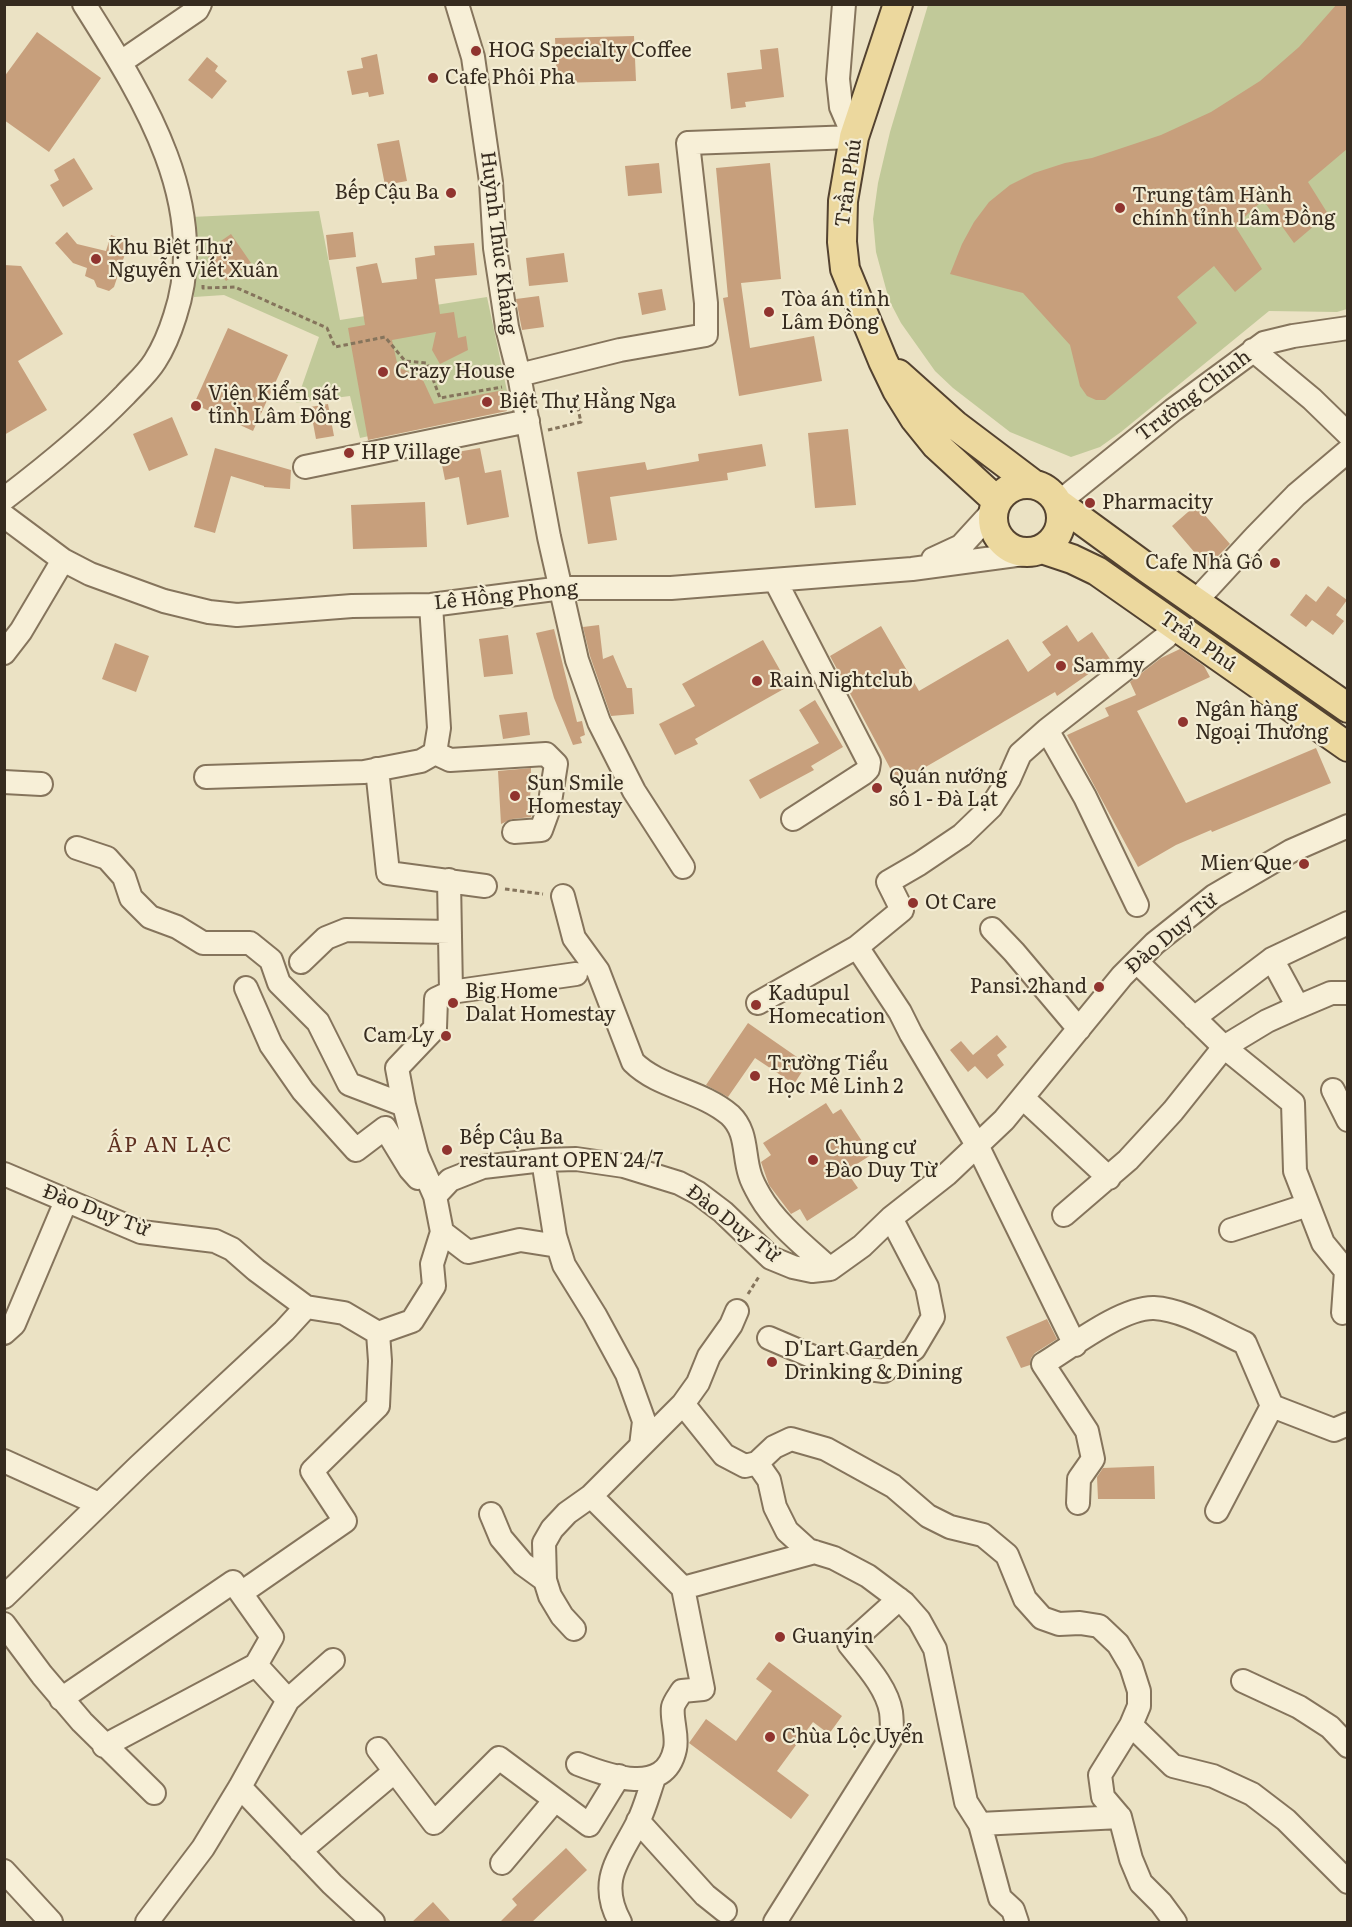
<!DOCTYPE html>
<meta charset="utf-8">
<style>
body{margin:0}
#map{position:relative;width:1352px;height:1927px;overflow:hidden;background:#ebe2c4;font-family:Literata,serif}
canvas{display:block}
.frame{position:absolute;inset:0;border:6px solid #362b1f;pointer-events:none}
</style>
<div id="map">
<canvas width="1352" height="1927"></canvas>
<div class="frame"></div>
</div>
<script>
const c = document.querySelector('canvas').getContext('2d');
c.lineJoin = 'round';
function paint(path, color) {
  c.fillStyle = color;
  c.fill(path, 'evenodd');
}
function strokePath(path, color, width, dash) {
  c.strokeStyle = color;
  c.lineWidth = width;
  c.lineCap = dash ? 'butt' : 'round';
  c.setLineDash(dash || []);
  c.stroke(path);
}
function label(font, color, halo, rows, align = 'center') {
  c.font = font + ' Literata,serif';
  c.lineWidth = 4.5;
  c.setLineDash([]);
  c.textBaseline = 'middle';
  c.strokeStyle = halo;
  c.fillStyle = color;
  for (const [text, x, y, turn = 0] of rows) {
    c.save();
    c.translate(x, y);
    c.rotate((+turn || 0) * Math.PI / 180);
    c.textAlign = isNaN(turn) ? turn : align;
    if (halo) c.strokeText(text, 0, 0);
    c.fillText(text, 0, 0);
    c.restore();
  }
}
paint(new Path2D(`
 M928,5H1347V309L1337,312L1269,311L1121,432L1100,447L1071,457L1010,432L953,388L935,371L901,323L889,300L876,252L873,219L878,183L890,132Z
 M319,211L340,320L487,297L510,405L360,438L350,396L296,403L319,337L224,295L194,297L191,217Z`), '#c1c999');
paint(new Path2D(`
 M1337,4H1347V149L1308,182L1328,214L1294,243L1263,200L1235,226L1262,269L1235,292L1214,266L1177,297L1197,323L1105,400H1096L1087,396L1080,386L1070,345L1023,293L950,274L962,244L974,222L989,202L1010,185L1034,173L1065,163L1092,158L1161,135L1211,112L1260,81L1299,47Z
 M37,32L101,78L49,152L4,120V77Z
 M634,36L636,81L557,83L555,38Z
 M778,48L784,97L745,102L746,107L731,109L727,73L762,69L760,50Z
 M377,54L384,94L369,97L368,92L352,95L347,71L363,68L361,58Z
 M207,57L218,66L215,71L227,81L212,99L188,80Z
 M399,140L407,181L385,185L377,144Z
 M74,158L93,189L63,207L50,185L59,180L54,170Z
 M659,163L662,193L628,196L625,166Z
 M770,163L781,279L741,283L750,348L814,336L822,381L739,396L723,298L728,297L716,168Z
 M67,232L77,244L106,251L111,235L129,242L114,287L109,291L97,287L94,280L85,276L87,268L73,263L55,243Z
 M353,232L356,257L329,260L326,235Z
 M231,234L251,263L226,281L205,252Z
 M474,243L477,275L435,279L440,314L454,312L458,338L466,336L468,350L440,364L432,350L436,332L392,340L398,367L422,378L434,404L503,390L507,411L368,440L348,328L365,325L356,267L377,263L382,283L417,279L415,258L435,255L434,246Z
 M564,253L568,282L529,286L526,258Z
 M4,265L21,266L63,334L18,361L47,410L4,435Z
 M662,289L666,310L642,315L638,293Z
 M539,296L544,327L522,330L516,299Z
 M228,328L288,355L253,431L194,404Z
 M328,404L334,436L316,439L310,407Z
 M172,417L188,455L149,471L133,434Z
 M848,429L856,505L815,508L808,433Z
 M762,444L766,466L727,473L728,480L610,497L617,540L588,544L577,472L645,462L647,470L699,461L698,454Z
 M215,448L291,470L290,489L264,487V486L231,476L215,533L194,527Z
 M480,448L485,473L501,470L509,517L467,525L459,477L445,480L440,455Z
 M425,502L427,547L353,549L351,505Z
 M1196,505L1230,544L1207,567L1172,526Z
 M1328,586L1347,600L1336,615L1344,621L1333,635L1312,620L1306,627L1290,615L1306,594L1316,602Z
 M599,625L603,659L613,655L627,688H632L634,714L611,716L590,656L583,627Z
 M1067,625L1078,642L1092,632L1110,659L1057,696L1055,692L898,783L830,656L881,626L919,691L1008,639L1028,672L1051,655L1042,642Z
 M554,629L577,722L582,721L585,735L580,737L582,743L573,745L554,698L536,633Z
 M508,635L513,674L484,677L479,639Z
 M763,640L789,686L695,739L698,744L675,755L659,724L695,706L682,684Z
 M115,643L149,656L136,692L102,679Z
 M1180,649L1204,666L1210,677L1137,711L1186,803L1316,748L1331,783L1212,832L1211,830L1176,845L1138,867L1067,735L1109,716L1105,708L1136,695L1130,682L1161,658Z
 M815,700L843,747L811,766L814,770L760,799L749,780L819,743L799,710Z
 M527,712L530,735L503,739L499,715Z
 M531,768L530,805L535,806L531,817L512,819L501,824L498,771Z
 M748,1023L807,1064L794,1084L755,1058L728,1097L706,1085Z
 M997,1035L1007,1047L997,1055L1004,1065L987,1079L975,1066L968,1072L950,1050L961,1041L973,1055Z
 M826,1103L833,1114L841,1109L871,1155L846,1171L858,1188L807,1221L800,1209L791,1214L769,1185L761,1162L771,1155L763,1143Z
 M1047,1319L1057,1339L1035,1353L1031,1358L1030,1365L1021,1368L1006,1337Z
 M1154,1466L1155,1499H1098L1097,1477L1103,1468Z
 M769,1662L842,1716L829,1734L813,1722L777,1771L809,1795L791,1819L689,1743L706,1719L736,1741L772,1691L756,1679Z
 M566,1848L587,1870L531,1923H499L517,1905L512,1899Z
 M433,1902L452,1923H411Z`), '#c79f7c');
const minor = new Path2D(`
 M457,4L473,57L491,182L495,248L507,327L519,375L549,537L577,660L599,722L634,791L683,867
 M121,62L197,10L200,4
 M1253,350L1312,399L1348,434
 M519,375L620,350L706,335V303L688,143L854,137L841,107L838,79L844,4
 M305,467L528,421
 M4,499C46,467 88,433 125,395C135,384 147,374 155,361C164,347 170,332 175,316C212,204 142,96 84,4
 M1058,503L1173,410L1264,343L1293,336L1348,328
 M4,516L63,560L90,574L164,601L209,612L237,615L352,606L431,605L562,588H671L912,569L1031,553
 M933,559L961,546L993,511
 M775,580L869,762L868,769L864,773L793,819
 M1195,602L1255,537L1296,495L1348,451
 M431,605L439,728L435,753
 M4,653L21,631L63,560
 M1047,730L1085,797L1137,905
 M377,769L388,873L485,886
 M206,777L364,772L421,761L435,753L450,760L546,754L556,764L549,808L541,830L514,832
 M4,782L41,784
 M449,880L451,992
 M563,896L574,938L598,971L633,1062C659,1088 701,1090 730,1115C748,1132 743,1154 750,1175C752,1182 756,1189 760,1196C776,1224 806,1247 830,1269
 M992,929L1014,952L1079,1029
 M857,947L900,1012L911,1034L977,1145L1075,1345
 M1272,959L1298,1007
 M301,962L326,938L346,930L450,932
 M1137,962L1224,1047L1293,1103L1295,1171L1323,1243L1346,1271L1343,1313
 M246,988L271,1045L303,1091L356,1150L385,1128L410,1169L418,1178
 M758,1003L857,947L902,910L888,882L919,864L962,835L991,807L1009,779L1020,754L1047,730L1166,637L1175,626
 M1194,1018L1272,959L1348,923
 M1333,1090L1348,1120
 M1023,1098L1109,1178
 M404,1105L397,1068L435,1028L436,999L451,992L576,974
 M543,1160L555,1236L564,1265L595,1315L627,1374L644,1421L641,1446
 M4,1174L141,1232L215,1241L232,1249L256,1270L306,1307L344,1313L378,1333L412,1321L434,1286L432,1264L442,1232L435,1196L417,1155L404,1105L349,1084L318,1022L279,983L271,960L250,943H203L177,927L150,917L131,898L124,877L107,858L77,848
 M435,1196L450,1180L483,1167L543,1160L576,1159L624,1166L679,1183L698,1193L723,1212L771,1258L793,1267L812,1271L830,1269L862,1246L891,1218L947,1174L1004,1120L1122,976L1155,943L1214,896L1291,851L1348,826
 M1064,1215L1128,1160L1173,1111L1224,1047L1267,1021L1298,1007L1331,993H1348
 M1231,1230L1308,1205
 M442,1232L468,1252L520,1240L558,1246
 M4,1333L14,1324L66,1201
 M769,1338L818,1359L853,1367L884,1371L914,1349L933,1317L927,1287L891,1218
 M683,1404L724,1455L745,1466L757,1463L774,1447L791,1439L826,1449L893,1486L928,1516L950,1527L983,1535L1007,1555L1025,1599L1042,1618L1059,1624L1080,1623L1099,1626L1118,1644L1131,1666L1139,1691V1706L1131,1725L1100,1775L1103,1797L1120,1817L1131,1859L1141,1883L1161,1903L1175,1922
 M4,1461L99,1504
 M757,1463L769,1480L775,1507L787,1531L808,1550L834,1558L868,1576L904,1603L919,1620L935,1649L966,1802L980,1824L1000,1898L1013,1910L1017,1922
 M1078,1503L1079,1479L1093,1459L1087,1431L1043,1364C1071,1347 1122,1307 1154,1308C1183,1309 1220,1332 1245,1343L1272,1406L1334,1430L1348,1424
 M1217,1511L1272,1406
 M491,1514L501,1538L523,1564L545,1580
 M683,1588L815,1552
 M241,1593L345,1521L312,1471L378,1406L380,1361L378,1333
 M4,1597L139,1466L284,1331L306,1307
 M4,1624L42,1675L82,1722L154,1793
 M574,1629L562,1616L550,1596L545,1580L544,1543L552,1529L567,1513L591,1496
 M1243,1681L1299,1707L1330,1727L1348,1746
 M61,1699L233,1582L272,1637L256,1665L288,1700
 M1131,1725L1173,1766L1213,1776L1252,1794L1286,1820L1348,1882
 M104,1746L256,1665
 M378,1749L434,1823L499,1758L589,1825L619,1776
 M578,1764C609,1776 665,1797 675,1749C678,1735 671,1719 673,1707C674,1702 679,1696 682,1691L703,1689L683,1588L591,1496L683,1404L698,1383L709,1356L731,1325L737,1311
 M240,1787L332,1884L373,1922
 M638,1821L705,1895L725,1911
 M980,1824L1120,1817
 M300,1851L394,1772
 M502,1863L555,1800
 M4,1871L51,1922
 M147,1922L203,1848L240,1787L288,1700L333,1660
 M620,1922C597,1880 620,1858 638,1822C645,1808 649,1792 654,1778
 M775,1922L892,1736C892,1728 892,1720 891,1712C887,1687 864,1663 849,1644L899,1599`);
const major = new Path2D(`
 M898,4L854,137L843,201L842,242L845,269L883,361L897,390L915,419L936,445L997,501
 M898,374L955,425L1033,484
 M993 518a34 34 0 1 1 68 0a34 34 0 1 1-68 0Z
 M1058,503L1147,568L1348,708
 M1042,549L1072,559L1097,571L1348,747`);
strokePath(minor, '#85745c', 26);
strokePath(major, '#534230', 32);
strokePath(new Path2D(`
 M203,285V288L235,287L327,328L335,347L385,337L405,361L427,363L440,398L502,387
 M548,430L581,422L578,409L608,402
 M505,889L543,894
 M748,1294L760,1275`), '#85745c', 3, [4.5, 3]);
strokePath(minor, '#f7efd7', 22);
strokePath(major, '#ecd89e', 28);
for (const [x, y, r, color] of [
 [476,51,6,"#90342f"],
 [433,78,6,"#90342f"],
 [451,193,6,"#90342f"],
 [1120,208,6,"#90342f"],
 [96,259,6,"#90342f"],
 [769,312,6,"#90342f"],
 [383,372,6,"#90342f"],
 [487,402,6,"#90342f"],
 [196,406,6,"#90342f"],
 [349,453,6,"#90342f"],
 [1090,503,6,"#90342f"],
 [1275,563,6,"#90342f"],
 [1061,666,6,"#90342f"],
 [757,681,6,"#90342f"],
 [1183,722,6,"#90342f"],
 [877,788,6,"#90342f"],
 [515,796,6,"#90342f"],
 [1304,864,6,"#90342f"],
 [913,903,6,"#90342f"],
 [1099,987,6,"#90342f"],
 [453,1003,6,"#90342f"],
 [756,1005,6,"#90342f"],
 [446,1036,6,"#90342f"],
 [755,1076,6,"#90342f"],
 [447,1150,6,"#90342f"],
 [813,1160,6,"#90342f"],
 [772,1362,6,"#90342f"],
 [780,1637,6,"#90342f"],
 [770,1737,6,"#90342f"]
]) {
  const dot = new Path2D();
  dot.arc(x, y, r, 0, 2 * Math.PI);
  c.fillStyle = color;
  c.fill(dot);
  strokePath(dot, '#f3ecd3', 2);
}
label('20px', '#362b1f', '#f3ecd3', [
 ["HOG Specialty Coffee",488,51],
 ["Cafe Phôi Pha",445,78],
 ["Bếp Cậu Ba",439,193,"right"],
 ["Trung tâm Hành",1132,196],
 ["chính tỉnh Lâm Đồng",1132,219],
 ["Khu Biệt Thự",108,248],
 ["Nguyễn Viết Xuân",108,271],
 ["Tòa án tỉnh",781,300],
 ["Lâm Đồng",781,323],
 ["Crazy House",395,372],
 ["Viện Kiểm sát",208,394],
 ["tỉnh Lâm Đồng",208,417],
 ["Biệt Thự Hằng Nga",499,402],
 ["HP Village",361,453],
 ["Pharmacity",1102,503],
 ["Cafe Nhà Gô",1263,563,"right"],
 ["Sammy",1073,666],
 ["Rain Nightclub",769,681],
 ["Ngân hàng",1195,710],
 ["Ngoại Thương",1195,733],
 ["Quán nướng",889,777],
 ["số 1 - Đà Lạt",889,800],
 ["Sun Smile",527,784],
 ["Homestay",527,807],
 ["Mien Que",1292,864,"right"],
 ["Ot Care",925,903],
 ["Pansi.2hand",1087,987,"right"],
 ["Big Home",465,992],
 ["Dalat Homestay",465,1015],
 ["Kadupul",768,994],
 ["Homecation",768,1017],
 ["Cam Ly",434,1036,"right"],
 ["Trường Tiểu",767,1064],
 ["Học Mê Linh 2",767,1087],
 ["Bếp Cậu Ba",459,1138],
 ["restaurant OPEN 24/7",459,1161],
 ["Chung cư",825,1148],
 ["Đào Duy Từ",825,1171],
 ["D'Lart Garden",784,1350],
 ["Drinking & Dining",784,1373],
 ["Guanyin",792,1637],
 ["Chùa Lộc Uyển",782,1737]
], 'left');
label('20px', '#362b1f', '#f3ecd3', [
 ["Trần Phú",849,183,-82],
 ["Huỳnh Thúc Kháng",498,243,83],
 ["Trường Chinh",1194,396,-37],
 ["Lê Hồng Phong",506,596,-6],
 ["Trần Phú",1198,642,35],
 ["Đào Duy Từ",1172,934,-40],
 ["Đào Duy Từ",96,1211,21],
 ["Đào Duy Từ",733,1224,38]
]);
c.letterSpacing = '1.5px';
label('21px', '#603121', '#f3ecd3', [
 ["ẤP AN LẠC",170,1146]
]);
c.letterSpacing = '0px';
</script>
